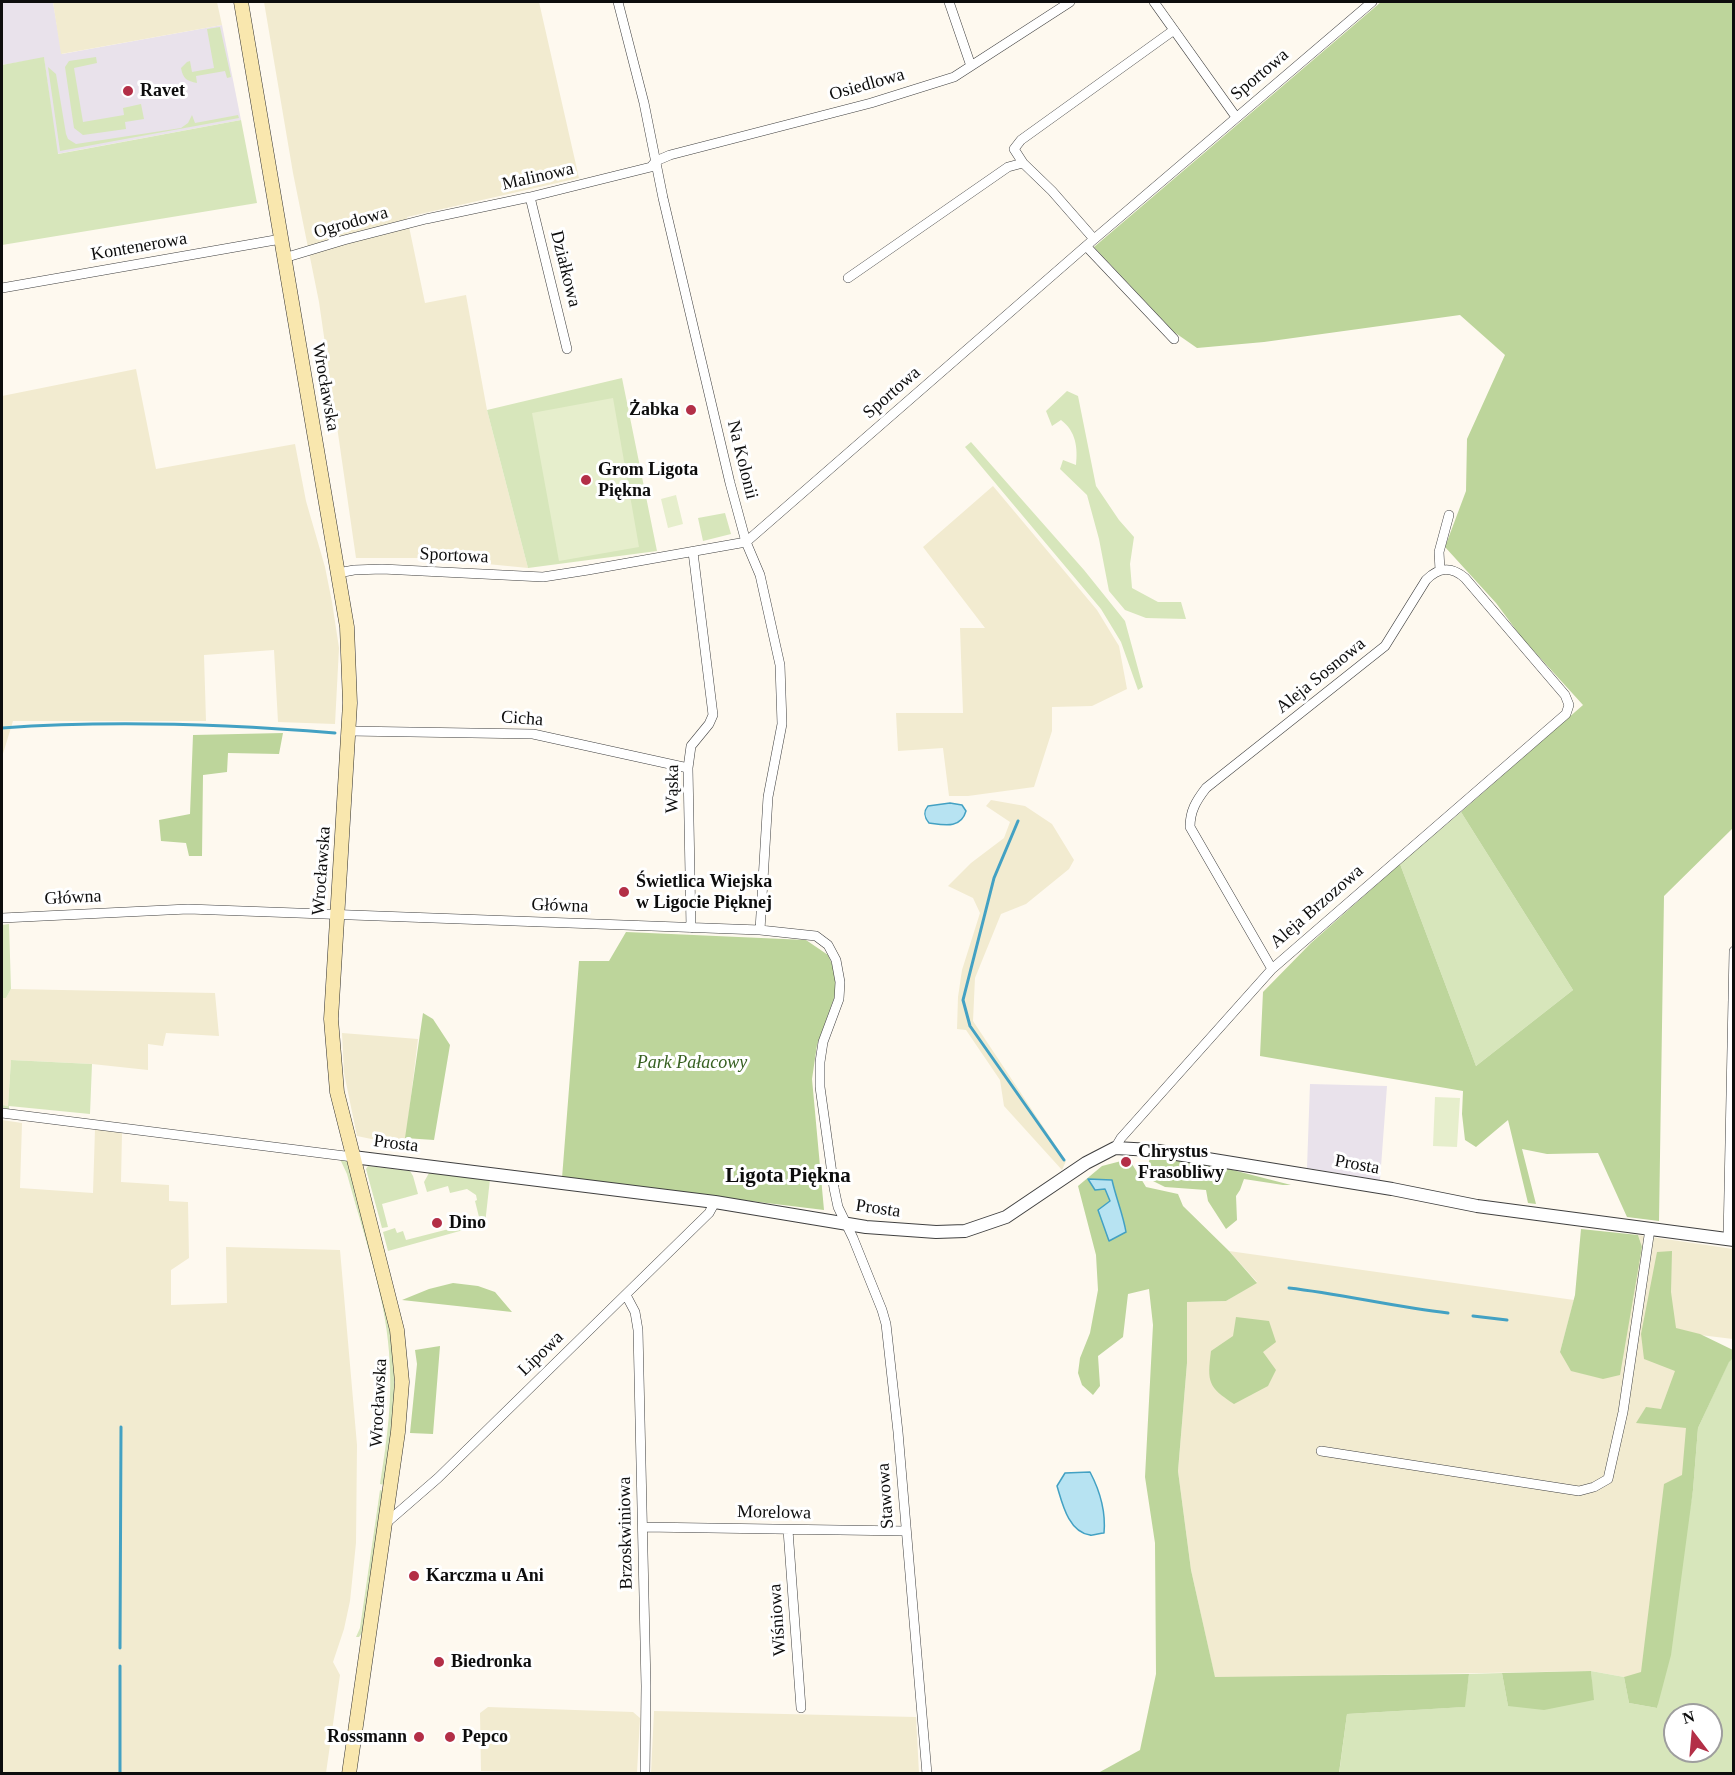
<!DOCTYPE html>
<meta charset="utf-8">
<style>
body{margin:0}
#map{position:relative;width:1735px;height:1775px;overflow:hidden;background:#fef9ef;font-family:"Times New Roman",serif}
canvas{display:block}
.frame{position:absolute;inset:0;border:3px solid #0d0d0d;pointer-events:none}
.north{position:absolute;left:1663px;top:1703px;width:60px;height:60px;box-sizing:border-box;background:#fff;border:2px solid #9e9e9e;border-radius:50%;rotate:344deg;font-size:16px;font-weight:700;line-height:24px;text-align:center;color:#0d0d0d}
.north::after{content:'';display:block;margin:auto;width:21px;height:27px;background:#b32f47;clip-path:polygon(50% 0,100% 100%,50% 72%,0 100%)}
</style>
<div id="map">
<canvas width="1735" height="1775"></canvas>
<div class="frame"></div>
<div class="north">N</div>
</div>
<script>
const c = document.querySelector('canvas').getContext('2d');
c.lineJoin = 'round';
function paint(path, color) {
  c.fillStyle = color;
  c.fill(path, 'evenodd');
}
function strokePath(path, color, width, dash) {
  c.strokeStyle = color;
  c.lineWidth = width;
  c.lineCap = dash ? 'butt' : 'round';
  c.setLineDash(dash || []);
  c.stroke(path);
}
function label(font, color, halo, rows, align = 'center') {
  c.font = font + ' "Times New Roman",serif';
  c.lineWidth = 6;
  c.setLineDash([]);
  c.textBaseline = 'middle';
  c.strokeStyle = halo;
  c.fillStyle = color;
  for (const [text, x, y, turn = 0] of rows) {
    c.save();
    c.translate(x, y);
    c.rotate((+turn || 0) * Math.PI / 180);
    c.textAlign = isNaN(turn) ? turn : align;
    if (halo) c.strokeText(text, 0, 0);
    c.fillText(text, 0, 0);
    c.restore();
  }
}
paint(new Path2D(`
 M2,2H53L62,54L222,25L241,120L57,154L44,58L2,65Z
 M1310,1084L1387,1086L1380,1180L1307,1168Z`), '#e9e2eb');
paint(new Path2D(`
 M53,2H217L222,25L61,54Z
 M264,2H539L579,178L407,217L425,303L466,295L487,410L528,568L426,558H356L319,302L293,173Z
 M136,369L156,469L295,444L306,501L325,567L332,602L339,648L335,724L278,722L274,650L204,655L206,721H13L2,757V396Z
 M993,486L1097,610L1119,646L1127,689L1092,706L1052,707V731L1034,787L968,796H949L943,748L898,751L896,713H963L960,628H985L923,547Z
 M991,800L1025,806L1052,824L1074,860L1069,869L1026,904L1001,914L975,978L973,1021L1066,1161L1062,1170L1004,1106L1000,1080L966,1030L957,1029L958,997L962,970L980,913L973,898L948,886L971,863L1004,838L1010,822L986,806Z
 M11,989L215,993L219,1036L166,1033L163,1046L148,1044V1070L92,1064L11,1060L8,1106L2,1105V998H6Z
 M342,1033L418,1039L405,1146L357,1136L344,1073Z
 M2,1120L22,1123L20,1188L93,1193L95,1129L122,1133L121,1182L169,1185V1201L188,1202L189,1258L171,1270V1305L227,1303L226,1247L340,1250L357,1445L356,1543L350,1601L344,1629L333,1662L340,1675L326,1773H2Z
 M1638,1235L1733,1249V1339L1700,1335L1657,1708L1624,1677L1591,1671L1215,1678L1191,1570L1178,1471L1187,1363V1302L1226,1301L1257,1282L1229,1251L1574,1300L1560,1352L1642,1247Z
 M488,1707L633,1712L640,1718L637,1773L481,1771L480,1713Z
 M654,1711L916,1717L919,1773H651Z`), '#f2ebd0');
paint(new Path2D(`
 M220,27L231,77L227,78L225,71L196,76L197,83C187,81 183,79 181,68L187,62L190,61L192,72L214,68L207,29Z
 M44,57L58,154L241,120L257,203L2,245V65Z
 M96,57L97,63L74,68L83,122L124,115L123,108L141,104L144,119L125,122L126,129L83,135L74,128L65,67L69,61Z
 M48,67L56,74L66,134L68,139L76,144L181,128L188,123L192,115L195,123L238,115L239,118L60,151Z
 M622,378L657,551L528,568L487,410Z
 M1067,391L1078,396L1096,486L1119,520L1134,537L1130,564L1132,588L1158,602H1181L1186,619L1146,618L1125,610L1109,591L1099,539L1087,495L1060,469L1063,460L1076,465C1078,448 1076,431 1061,420L1052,426L1046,411Z
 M971,442L1084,570L1125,621L1143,687L1138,690L1121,642L1101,609L965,447Z
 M725,513L731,534L703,541L698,518Z
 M1461,812L1573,990L1476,1066L1400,864Z
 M9,924L11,989L6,998H2V925Z
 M11,1060L92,1064L90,1114L9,1106V1109L2,1108V1105L8,1106Z
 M340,1159L346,1160L349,1164C366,1230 392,1302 394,1370C396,1409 389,1447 384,1485L380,1484C387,1440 393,1397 389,1352C385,1294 362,1230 347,1174Z
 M368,1166L410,1171L413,1176L418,1194L382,1204L388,1227L382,1228L366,1169Z
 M429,1173L490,1179L485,1224L388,1251L383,1232L395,1228L397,1233L403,1231L406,1240L480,1221L475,1201L477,1200L476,1195L467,1189L450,1193L448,1186L427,1192L424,1182Z
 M1733,1357V1773L1339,1774L1347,1714L1464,1707L1469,1674L1502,1673L1508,1706L1593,1700L1591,1671L1624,1677L1629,1703L1657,1708L1693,1490L1698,1428L1729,1361ZM1675,1715H1711V1751H1675Z
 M380,1490L383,1491L364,1630L359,1637H356L360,1628Z`), '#d7e6bb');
paint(new Path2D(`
 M1381,2H1733V828L1664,896L1659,1221L1627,1217L1598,1153L1547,1154L1522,1149L1536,1204L1528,1203L1508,1120L1476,1147L1465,1140L1462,1114L1463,1091L1260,1056L1263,992L1311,943L1400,864L1476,1066L1573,990L1461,812L1583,705L1522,638L1496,603L1445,547L1466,491L1467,439L1505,355L1460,315L1264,342L1197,348L1174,332L1094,247Z
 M283,733L279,754L228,753L227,772L203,775L202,856H189L186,843L161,841L159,820L190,814L193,735Z
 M626,932L806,940L828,955L835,971L837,990L817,1045L812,1079L824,1210L562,1178L579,961H609Z
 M423,1013L433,1019L450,1045L434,1140L405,1138Z
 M1150,1157L1221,1167L1291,1185H1283L1244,1179L1240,1190L1236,1196L1237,1220L1226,1229L1208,1201L1206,1190L1165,1187L1151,1180L1147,1170Z
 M1129,1159L1146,1187L1178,1194L1183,1206L1229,1251L1257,1283L1226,1301L1187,1302V1363L1178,1471L1191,1570L1215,1677L1469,1674L1465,1707L1347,1714L1339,1773H1098L1140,1750L1156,1674L1155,1543L1145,1477L1153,1325L1149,1289L1128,1294L1123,1337L1098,1356L1100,1386L1093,1395L1082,1385L1078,1373L1080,1358L1090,1333L1098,1290L1096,1255L1078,1186L1102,1166Z
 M1581,1229L1638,1235L1642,1247L1620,1375L1603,1379L1571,1371L1560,1352L1575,1295Z
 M1672,1251L1671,1292L1676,1328L1700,1334L1733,1350L1734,1357L1729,1362L1698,1428L1693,1490L1671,1655L1657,1708L1629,1703L1624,1677L1641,1672L1664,1484L1682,1475L1686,1428L1636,1423L1646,1407L1661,1409L1675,1371L1644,1359L1641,1334L1657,1252Z
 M453,1283L478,1286L495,1292L512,1312L402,1300L429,1289Z
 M1236,1317L1269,1321L1276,1342L1263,1352L1276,1370L1268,1386L1234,1404C1208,1387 1207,1382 1211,1351L1233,1336Z
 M440,1346L433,1434L410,1433L417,1364L415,1350Z
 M1591,1671L1594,1700L1544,1710L1508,1706L1502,1673Z`), '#bdd59b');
paint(new Path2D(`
 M613,398L639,547L559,561L532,413Z
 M676,495L683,524L668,528L661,499Z
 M1435,1097L1460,1098L1457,1147L1433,1146Z`), '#e6eecc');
const water = new Path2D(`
 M950,803L962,805L966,811C961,829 944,825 929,823C924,817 923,812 928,806Z
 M1088,1179L1112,1180C1116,1198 1123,1214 1126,1232L1109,1241L1098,1210L1110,1201L1105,1189L1095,1190Z
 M1090,1472C1100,1491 1106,1511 1104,1533C1100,1533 1093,1536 1090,1535C1068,1532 1062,1502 1057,1486L1065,1473Z`);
paint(water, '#b7e3f2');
strokePath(water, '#43a1c3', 1.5);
strokePath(new Path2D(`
 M2,728C113,720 224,724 335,733
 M1018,821L994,878L963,1000L970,1026L1064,1160
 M1289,1288C1342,1294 1394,1307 1448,1313
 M1473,1316L1507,1320
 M120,1648L121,1427
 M120,1666V1774`), '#43a1c3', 3);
const minor = new Path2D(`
 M618,2L644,103L663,198L730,483L746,542L760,575L780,665L782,724L768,797L760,930
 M949,2L971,66
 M1154,2L1236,117
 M1023,163L1052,191L1094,239
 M530,197L567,349
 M1086,246L1174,339
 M284,258L344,240L426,219L530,197L651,167L656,161L670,155L871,103L954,77L1070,2
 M848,278L1008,167L1023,163L1014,149L1021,140L1174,30
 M2,288L281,239
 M1440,570L1439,552L1449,515
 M338,573L354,570L382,569L543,577L588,570L746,542L1086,246L1372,2
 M349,731L533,734L688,768
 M2,918L188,909L760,930L816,936L828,945L836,960L840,982L839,999L823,1042L820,1062V1087L834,1188L838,1207L853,1238L882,1310L886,1324L898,1432L927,1774
 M691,928L688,768L691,746L709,724L713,715L693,552
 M2,1113L353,1157
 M1115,1148L1121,1138L1272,969L1566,714L1569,705L1565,695L1465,578C1451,566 1439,567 1426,580L1385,646L1206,788C1196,801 1190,811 1190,827L1272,969
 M1728,1239L1734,951
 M626,1295L635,1312L638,1330L646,1686L645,1774
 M1321,1451L1579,1491L1594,1487L1608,1479L1623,1412L1650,1229
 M385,1524L438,1478L709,1213L715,1202
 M643,1527L905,1531
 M788,1530L801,1708`);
const tertiary = new Path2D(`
 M353,1157L715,1202L866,1227L936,1232L965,1231L1006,1217L1086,1163L1115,1148L1152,1150L1392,1189L1477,1206L1734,1240`);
const secondary = new Path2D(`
 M241,2L347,627L350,703L331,1019L337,1092L397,1330L402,1382L398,1432L349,1774`);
strokePath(minor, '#404040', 10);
strokePath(tertiary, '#404040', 14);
strokePath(secondary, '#2f2f2f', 15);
strokePath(minor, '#fff', 9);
strokePath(tertiary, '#fff', 12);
strokePath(secondary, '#f9e7ae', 14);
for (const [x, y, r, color] of [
 [128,91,6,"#b32f47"],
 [691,410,6,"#b32f47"],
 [586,480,6,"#b32f47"],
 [624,892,6,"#b32f47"],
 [1126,1162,6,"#b32f47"],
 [437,1223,6,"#b32f47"],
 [414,1576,6,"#b32f47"],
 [439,1662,6,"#b32f47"],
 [419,1737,6,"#b32f47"],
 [450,1737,6,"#b32f47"]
]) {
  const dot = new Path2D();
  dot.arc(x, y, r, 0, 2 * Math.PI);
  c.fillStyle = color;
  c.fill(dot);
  strokePath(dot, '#fff', 2);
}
label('18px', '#0d0d0d', '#fff', [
 ["Sportowa",1260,75,-40],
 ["Osiedlowa",867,85,-16],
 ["Malinowa",538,177,-13],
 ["Ogrodowa",351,223,-16],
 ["Kontenerowa",139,247,-10],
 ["Działkowa",565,269,76],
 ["Wrocławska",325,387,80],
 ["Sportowa",892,393,-41],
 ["Na Kolonii",742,460,76],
 ["Sportowa",454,556,3],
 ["Aleja Sosnowa",1321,676,-39],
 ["Cicha",522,719,4],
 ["Wąska",673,789,-89],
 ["Wrocławska",322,871,-86],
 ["Główna",73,898,-3],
 ["Główna",560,906,2],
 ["Aleja Brzozowa",1317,907,-41],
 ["Prosta",396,1144,7],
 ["Prosta",1357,1165,10],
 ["Prosta",878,1209,8],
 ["Lipowa",541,1354,-44],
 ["Wrocławska",379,1403,-87],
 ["Stawowa",886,1496,-94],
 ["Morelowa",774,1513,1],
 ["Brzoskwiniowa",626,1533,-91],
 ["Wiśniowa",778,1620,-94]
]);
label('bold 18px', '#0d0d0d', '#fff', [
 ["Ravet",140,91],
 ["Żabka",679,410,"right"],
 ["Grom Ligota",598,470],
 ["Piękna",598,491],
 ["Świetlica Wiejska",636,882],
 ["w Ligocie Pięknej",636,903],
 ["Chrystus",1138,1152],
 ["Frasobliwy",1138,1173],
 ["Dino",449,1223],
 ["Karczma u Ani",426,1576],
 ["Biedronka",451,1662],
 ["Rossmann",407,1737,"right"],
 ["Pepco",462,1737]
], 'left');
label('italic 18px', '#376022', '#fff', [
 ["Park Pałacowy",692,1063]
]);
label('bold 21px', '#0d0d0d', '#fff', [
 ["Ligota Piękna",788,1177]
]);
</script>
